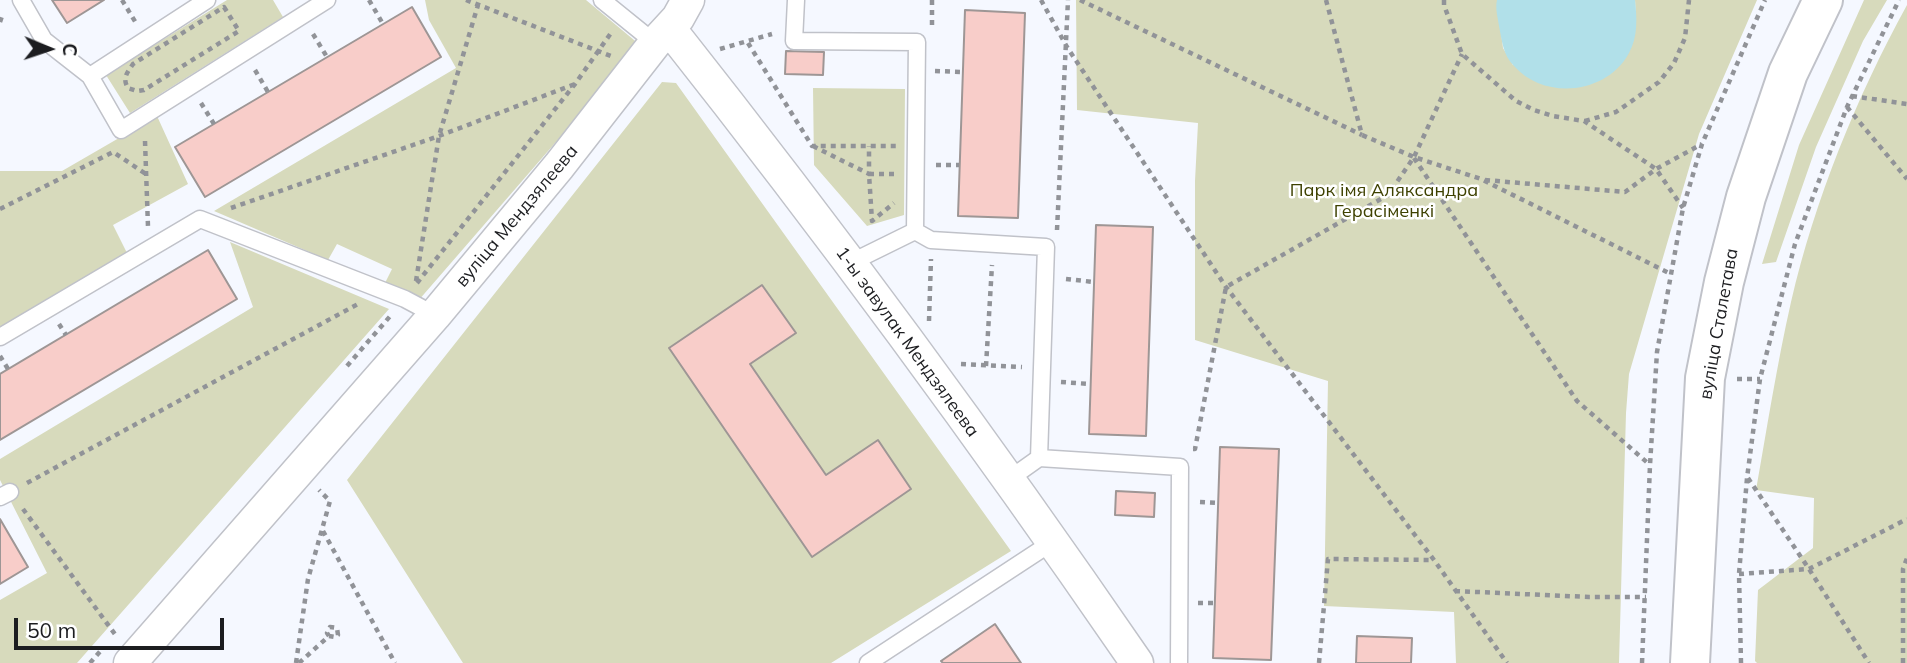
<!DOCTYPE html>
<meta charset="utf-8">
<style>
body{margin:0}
#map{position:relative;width:1907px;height:663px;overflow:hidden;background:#f5f8ff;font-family:Mulish,sans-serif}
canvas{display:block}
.north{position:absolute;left:14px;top:14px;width:70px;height:70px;-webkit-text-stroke:5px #fff;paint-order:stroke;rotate:92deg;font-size:19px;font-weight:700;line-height:28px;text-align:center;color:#1c1d20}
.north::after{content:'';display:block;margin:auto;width:24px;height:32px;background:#1c1d20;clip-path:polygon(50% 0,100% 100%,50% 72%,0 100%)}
.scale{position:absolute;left:14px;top:618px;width:210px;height:32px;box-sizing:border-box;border:4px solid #1c1d20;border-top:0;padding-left:9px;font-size:21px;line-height:24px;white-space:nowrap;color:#1c1d20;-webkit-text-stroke:5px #fff;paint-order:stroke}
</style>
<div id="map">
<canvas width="1907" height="663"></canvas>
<div class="north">С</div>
<div class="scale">50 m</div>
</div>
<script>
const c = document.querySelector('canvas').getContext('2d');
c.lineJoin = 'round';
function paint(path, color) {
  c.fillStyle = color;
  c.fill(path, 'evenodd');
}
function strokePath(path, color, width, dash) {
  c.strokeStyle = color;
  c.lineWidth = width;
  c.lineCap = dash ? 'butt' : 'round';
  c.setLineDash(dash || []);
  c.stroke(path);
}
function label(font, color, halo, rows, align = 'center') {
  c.font = font + ' Mulish,sans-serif';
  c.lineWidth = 5;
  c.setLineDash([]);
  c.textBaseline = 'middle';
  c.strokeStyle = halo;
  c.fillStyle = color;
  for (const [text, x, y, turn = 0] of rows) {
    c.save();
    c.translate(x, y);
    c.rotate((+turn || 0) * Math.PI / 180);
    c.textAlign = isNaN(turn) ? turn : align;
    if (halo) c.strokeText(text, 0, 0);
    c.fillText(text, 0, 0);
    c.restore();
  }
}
paint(new Path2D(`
 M227,0H273L283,17L130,113L106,75Z
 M425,0H586L640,45L418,301L383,287L392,269L337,244L328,260L214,211L456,68L429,20Z
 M1076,0H1497L1503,48L1513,65L1610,74C1634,52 1637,32 1635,0H1757L1699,134L1629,374L1626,413L1619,663H1456L1454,612L1324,606L1328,381L1195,340V181L1198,123L1077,110Z
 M1864,0H1887L1863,41L1816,147L1776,262L1762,264L1799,145Z
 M1907,5V663H1757L1755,661L1758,590L1813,548L1814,498L1756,490C1767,428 1777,364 1791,302C1815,199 1856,98 1907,5Z
 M662,82L676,83L1011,551L831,663H463L347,480ZM762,285L795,333L750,364L826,475L878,440L911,489L812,557L670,348Z
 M813,88L905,89L904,215L867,226L814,165Z
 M157,116L188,184L113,225L129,257L0,329V171H62Z
 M230,242L389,309L77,663H0V600L47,573L0,480V459L253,307Z`), '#d7dabc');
paint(new Path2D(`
 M1497,0H1635C1637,18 1638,37 1629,53C1607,94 1545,101 1514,66C1503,55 1502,41 1499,26C1498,18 1495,9 1497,0Z`), '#b1e0e9');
const building = new Path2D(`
 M52,0H104L67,23Z
 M412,7L441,57L205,197L175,147Z
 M965,10L1025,13L1018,218L958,216Z
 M786,51L824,52L823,75L785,74Z
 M1096,225L1153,227L1146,436L1089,434Z
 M208,250L237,299L0,440V374Z
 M762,285L796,333L750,364L826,475L878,440L911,489L812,557L669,348Z
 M1220,447L1279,449L1271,660L1213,658Z
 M1116,491L1155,493L1154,517L1115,515Z
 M0,519L28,567L0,584Z
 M995,624L1021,663H943L941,661Z
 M1357,636L1412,638L1411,663H1356Z`);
paint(building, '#f8cdc9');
strokePath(building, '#9e9695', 2);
const service = new Path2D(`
 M21,0L44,40L90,76L121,130L327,0
 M602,0L655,43
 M796,0L794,41L917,42L915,231L931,240L1046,247L1039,458L1180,467L1179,663
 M90,76L207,0
 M850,263L915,231
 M0,337L200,219L405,299L435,315
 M1008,480L1039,458
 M0,497L10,492
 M868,663L1054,541`);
const minor = new Path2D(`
 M669,28C832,234 988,446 1137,663
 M130,663L435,315L559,166L655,43L678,18L688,0`);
const primary = new Path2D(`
 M1690,663L1705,378L1724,282L1746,197L1788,73L1823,0`);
strokePath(service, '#c0c2c9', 19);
strokePath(minor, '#c0c2c9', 35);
strokePath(primary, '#c0c2c9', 42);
strokePath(new Path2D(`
 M122,0L136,23
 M369,0L383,24
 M466,0L611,56
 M932,0V27
 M1041,0L1067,47L1226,287L1434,560L1507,663
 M1080,0L1362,135
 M1326,0L1362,135L1414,157L1481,179L1671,274
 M1444,0V5L1462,54L1516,101L1534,110L1553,116L1584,121L1656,169L1683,208
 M224,7L239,31L144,90L137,91L128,88C122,78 127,73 133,64Z
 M0,22L3,13
 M313,34L327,57
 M748,43L812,146H896
 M720,49L772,34
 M255,70L268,92
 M935,71L963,72
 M1852,96L1907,104
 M201,103L214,124
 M1847,107L1907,179
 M1585,121L1616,112L1659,82L1674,63L1685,38L1689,0
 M145,141L148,227
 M813,146L869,174V146
 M1414,158L1577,401L1650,465
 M936,165H959
 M894,174H869L872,221L894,203
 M1485,180L1625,192L1656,169L1702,144
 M231,208L439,136L575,84
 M0,209L113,152L146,174
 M1057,230L1068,0
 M1066,279L1094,282
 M416,281L439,136L478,5
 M417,283L575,84L611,33
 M929,321L931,259
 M59,324L66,335
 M0,356L8,369
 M961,364L1022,367
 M347,366L392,314
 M986,366L992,265
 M1737,379H1760
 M1061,382L1090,384
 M1193,449H1195L1226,287L1388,195L1414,157L1462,54
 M1748,478L1809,569L1869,663
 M27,483L358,304
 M1200,502L1218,503
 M23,509L117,637
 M323,531L395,663
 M1739,574L1809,569L1907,519
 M1455,591L1589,597H1646
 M1198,603H1214
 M90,663L103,648
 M296,663L308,579L330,501L319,490
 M299,663L329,636L335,637L338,635L337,628L330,627L327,633L329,636
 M1319,663L1328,559L1433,560
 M1642,663L1650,465L1657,352L1683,208L1702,144L1765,0
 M1741,663L1739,574L1747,478L1760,379L1795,244L1847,107L1899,0
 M1903,663V569L1907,558`), '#919398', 4.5, [5, 5]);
strokePath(service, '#fff', 16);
strokePath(minor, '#fff', 32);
strokePath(primary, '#fff', 38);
label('18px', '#3e4100', '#fff', [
 ["Парк імя Аляксандра",1384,191],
 ["Герасіменкі",1384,212]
]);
label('18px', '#1c1d20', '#fff', [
 ["вуліца Мендзялеева",517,216,-50],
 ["вуліца Сталетава",1719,324,-80],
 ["1-ы завулак Мендзялеева",907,342,54]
]);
</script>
